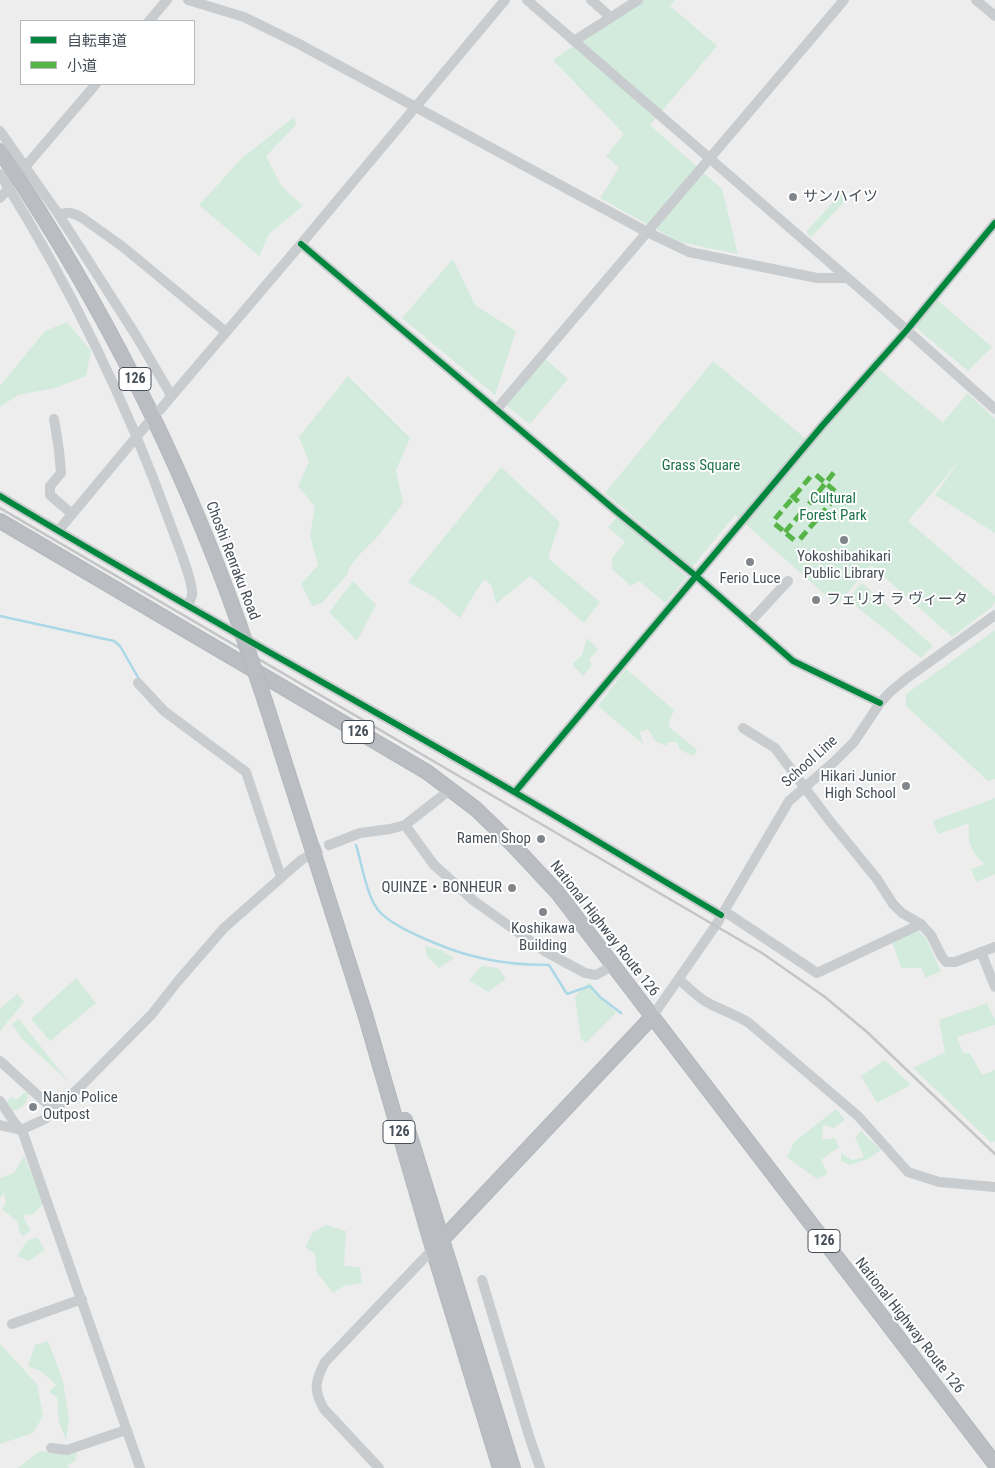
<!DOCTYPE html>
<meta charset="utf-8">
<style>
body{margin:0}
#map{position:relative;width:995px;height:1468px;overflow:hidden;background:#eeeded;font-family:"Roboto Condensed","Noto Sans JP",sans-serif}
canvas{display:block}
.legend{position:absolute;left:20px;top:20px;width:175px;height:65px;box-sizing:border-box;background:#fff;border:1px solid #b5b9bc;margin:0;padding:6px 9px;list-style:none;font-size:15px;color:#464f58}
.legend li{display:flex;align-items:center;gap:10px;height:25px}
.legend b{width:25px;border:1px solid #b5b9bc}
</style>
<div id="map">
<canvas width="995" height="1468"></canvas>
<ul class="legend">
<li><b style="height:6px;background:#00873e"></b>自転車道</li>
<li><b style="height:6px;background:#57b448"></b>小道</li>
</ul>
</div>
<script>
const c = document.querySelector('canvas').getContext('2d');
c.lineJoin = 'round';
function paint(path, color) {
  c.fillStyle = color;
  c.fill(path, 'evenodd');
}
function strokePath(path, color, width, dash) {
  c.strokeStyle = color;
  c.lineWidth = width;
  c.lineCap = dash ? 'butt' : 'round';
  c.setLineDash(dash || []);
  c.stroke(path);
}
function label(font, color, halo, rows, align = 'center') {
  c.font = font + ' "Roboto Condensed","Noto Sans JP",sans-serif';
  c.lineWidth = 4;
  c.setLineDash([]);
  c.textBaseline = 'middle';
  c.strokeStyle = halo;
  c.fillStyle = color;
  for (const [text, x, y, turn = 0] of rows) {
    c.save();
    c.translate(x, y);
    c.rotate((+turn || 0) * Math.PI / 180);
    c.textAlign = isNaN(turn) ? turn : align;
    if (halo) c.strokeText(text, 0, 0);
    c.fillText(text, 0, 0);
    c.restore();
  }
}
paint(new Path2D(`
 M641,0H675L670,6L717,46L650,125L722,189L738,254L679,242L600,198L619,168L606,156L624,134L553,60Z
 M294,117L296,125L266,156L282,187L303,206L269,234L259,256L199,205L242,158Z
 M841,193L848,198L811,237L806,232Z
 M453,259L475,305L516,331L495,395L402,318Z
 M936,299L992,347L968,371L915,327Z
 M67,322L91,351L86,376L55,388L18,395L0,407V386L45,331Z
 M541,355L568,379L530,424L502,402Z
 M713,361L811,443L875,366L947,426L943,422L968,393L995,419V533L935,495L961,459L908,521L995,596V601L992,607L952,637L871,565L837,605L735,515L692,567L605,493Z
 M348,376L410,438L396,470L403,503L379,535L362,552L349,568L347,575L322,603L312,606L301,584L318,565L310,536L315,507L298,486L309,462L299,437Z
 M501,467L560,522L548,558L600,602L584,623L530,576L496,604L492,586L485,579L476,591L460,618L434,597L408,582Z
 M617,517L687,577L665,603L639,581L631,586L612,569V558L625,542L608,527Z
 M353,581L376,605L357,641L329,612Z
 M862,583L933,646L921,658L847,599Z
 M995,630V779L988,781L906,706V694Z
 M587,638L598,649L589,660L592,665L583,676L572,664L582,655Z
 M626,669L674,710L668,726L697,750L694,756L680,750L677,742H668L666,746L655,741L648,729L640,732L643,744L598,706Z
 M995,798V874L976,882L971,869L985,864C971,854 967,840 969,823L938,834L933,821Z
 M915,928L926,938L941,971L926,978L921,968H901L892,941Z
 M425,946L441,950L454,958L439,968L427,956Z
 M481,966L498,968L506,979L488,992L469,980Z
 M76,978L96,1003L50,1041L31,1019Z
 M589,982L616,1013L586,1043L581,1039L575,997Z
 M17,994L24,1002L0,1031V1009Z
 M987,1003L995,1020V1025L957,1037L963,1053H970L982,1075L995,1070V1141L992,1143L913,1068L945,1052L939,1020Z
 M19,1019L69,1082L22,1039L12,1024Z
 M885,1060L911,1085L877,1103L861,1076Z
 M24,1093H28C28,1105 19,1110 9,1112L4,1104L11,1097L16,1100Z
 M836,1109L845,1120L834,1128L823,1125L822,1140L835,1138L839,1147L821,1160L828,1174L817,1179L787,1157L794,1142Z
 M861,1131L881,1150L868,1159L850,1165L841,1161V1153L852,1160L864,1157L855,1138Z
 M24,1156L44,1203L32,1215L25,1214L24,1219L31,1230L23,1236L20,1233L17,1221L2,1209L6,1203L4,1193L0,1197V1178L14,1173Z
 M326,1225L346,1231L344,1266L360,1267L362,1283L344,1286L333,1293L317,1273L315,1254L305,1247L313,1232Z
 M37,1237L45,1250L29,1261L17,1256L27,1241Z
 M48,1341L63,1381L69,1419L66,1440L59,1422L57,1397L49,1392L56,1385L42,1372L28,1366L35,1345Z
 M0,1344L37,1384L43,1416L33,1433L0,1444Z
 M40,1451L53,1453L77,1451L75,1461L67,1465L70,1468H17Z`), '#d3ebdd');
strokePath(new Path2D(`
 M0,616L114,641L120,646L139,679
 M356,845C362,864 366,894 378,910C393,929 456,953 481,958C502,963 527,965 549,965L567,994L590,986L600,997L621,1013`), '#abd8e6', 2.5);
strokePath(new Path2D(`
 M300,861L319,849L329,845`), '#cccdcf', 10, [10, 5]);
const highway = new Path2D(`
 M0,151C100,299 179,455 239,624
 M0,521L427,772L476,809L513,845L557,892L995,1464
 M265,701L365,1014L433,1249L500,1468
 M405,1120L513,1468
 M437,1245L652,1017`);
strokePath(highway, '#b3b7bc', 16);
strokePath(new Path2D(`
 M188,0L244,17L299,44L647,232L689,252L817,278H846
 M527,0L873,300L995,409
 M591,0L606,13L609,19
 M976,0L995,16
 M149,21L167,0
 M574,41L638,0
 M0,131L59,215C67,211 73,213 81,217L123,247L226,332
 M25,167L96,84
 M0,174C69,284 126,401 170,523C175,538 194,582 192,595C191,599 189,603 188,606
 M0,198L9,188
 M59,215L137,337L171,395
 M301,244L616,511L696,576L793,661L880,703
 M497,409L844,0
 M159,411L301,244L505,0
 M54,419L59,450L61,473L50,486V495L72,514
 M0,496C170,599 345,693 516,793C585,833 653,875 721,915
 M58,531L148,423
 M749,623L788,581
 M138,683L164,711L246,772L281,877
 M743,728L775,748L829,820L877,879L893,904L902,913L921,924L931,935L942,957L946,962H955L995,947
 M515,792L822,426L906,331L995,223
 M405,825L434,865L452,881L474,901L546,952L585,973L596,975L614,965
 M329,845L360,833L390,829L405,825L451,789
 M724,911L817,973L921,924
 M981,952L995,987
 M679,979C689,988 698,998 710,1004C724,1011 735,1014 749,1023L858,1116L908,1172L939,1182L995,1187
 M652,1017L716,925L789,801L835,761L854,742L880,703L890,692L907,678L995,615
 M0,1061L55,1111
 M0,1101L14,1122L23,1133L140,1468
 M0,1125L21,1130L45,1119L82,1085L152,1014L178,981L224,928L300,861
 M482,1280L529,1436L540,1468
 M12,1324L82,1299
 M51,1448L67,1450L126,1430
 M379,1468L324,1409C313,1390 315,1381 325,1362L433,1249`), '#c9ccce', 10);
strokePath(highway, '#babec3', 14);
strokePath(new Path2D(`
 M0,508L762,953L825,997L867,1032L995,1154`), '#c4c5c7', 2.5);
const highwayBridge = new Path2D(`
 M239,624L265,701`);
strokePath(highwayBridge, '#b3b7bc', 16, []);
strokePath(highwayBridge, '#babec3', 14);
strokePath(new Path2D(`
 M816,475L836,492
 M791,495L802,505
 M841,498L847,503
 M809,504L835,471
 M775,519L811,476
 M775,524L794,540
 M785,532L802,512
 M800,539L836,497`), '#57b448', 5, [10, 5]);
strokePath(new Path2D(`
 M301,244L616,511L696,576L793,661L880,703
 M0,496C170,599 345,693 516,793C585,833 653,875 721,915
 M515,792L822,426L906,331L995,223`), '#00873e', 6);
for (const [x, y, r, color] of [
 [793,197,5,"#81868c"],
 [844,540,5,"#81868c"],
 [750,562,5,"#81868c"],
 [816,600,5,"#81868c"],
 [906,786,5,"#81868c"],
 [541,839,5,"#81868c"],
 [512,888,5,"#81868c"],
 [543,912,5,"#81868c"],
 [33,1107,5,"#81868c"]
]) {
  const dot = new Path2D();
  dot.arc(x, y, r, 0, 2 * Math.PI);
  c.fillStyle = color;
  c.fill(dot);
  strokePath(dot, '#fff', 2);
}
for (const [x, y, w] of [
 [135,379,32],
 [358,732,32],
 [399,1132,32],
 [824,1241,32]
]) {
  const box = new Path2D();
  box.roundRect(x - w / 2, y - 11.5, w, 23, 4);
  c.fillStyle = '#fff';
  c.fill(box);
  strokePath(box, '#464f58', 1);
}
label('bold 14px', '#464f58', null, [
 ["126",135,379],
 ["126",358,732],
 ["126",399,1132],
 ["126",824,1241]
]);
label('15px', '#464f58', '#fff', [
 ["サンハイツ",803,197],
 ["Yokoshibahikari",844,557,"center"],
 ["Public Library",844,574,"center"],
 ["Ferio Luce",750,579,"center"],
 ["フェリオ ラ ヴィータ",826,600],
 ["Hikari Junior",896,777,"right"],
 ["High School",896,794,"right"],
 ["Ramen Shop",531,839,"right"],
 ["QUINZE・BONHEUR",502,888,"right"],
 ["Koshikawa",543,929,"center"],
 ["Building",543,946,"center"],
 ["Nanjo Police",43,1098],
 ["Outpost",43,1115]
], 'left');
label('15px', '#1e724a', '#fff', [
 ["Grass Square",701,466],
 ["Cultural",833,499],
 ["Forest Park",833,516]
]);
label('15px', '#464f58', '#fff', [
 ["Choshi Renraku Road",232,561,69],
 ["School Line",810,762,-42],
 ["National Highway Route 126",604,929,52],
 ["National Highway Route 126",909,1326,52]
]);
</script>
